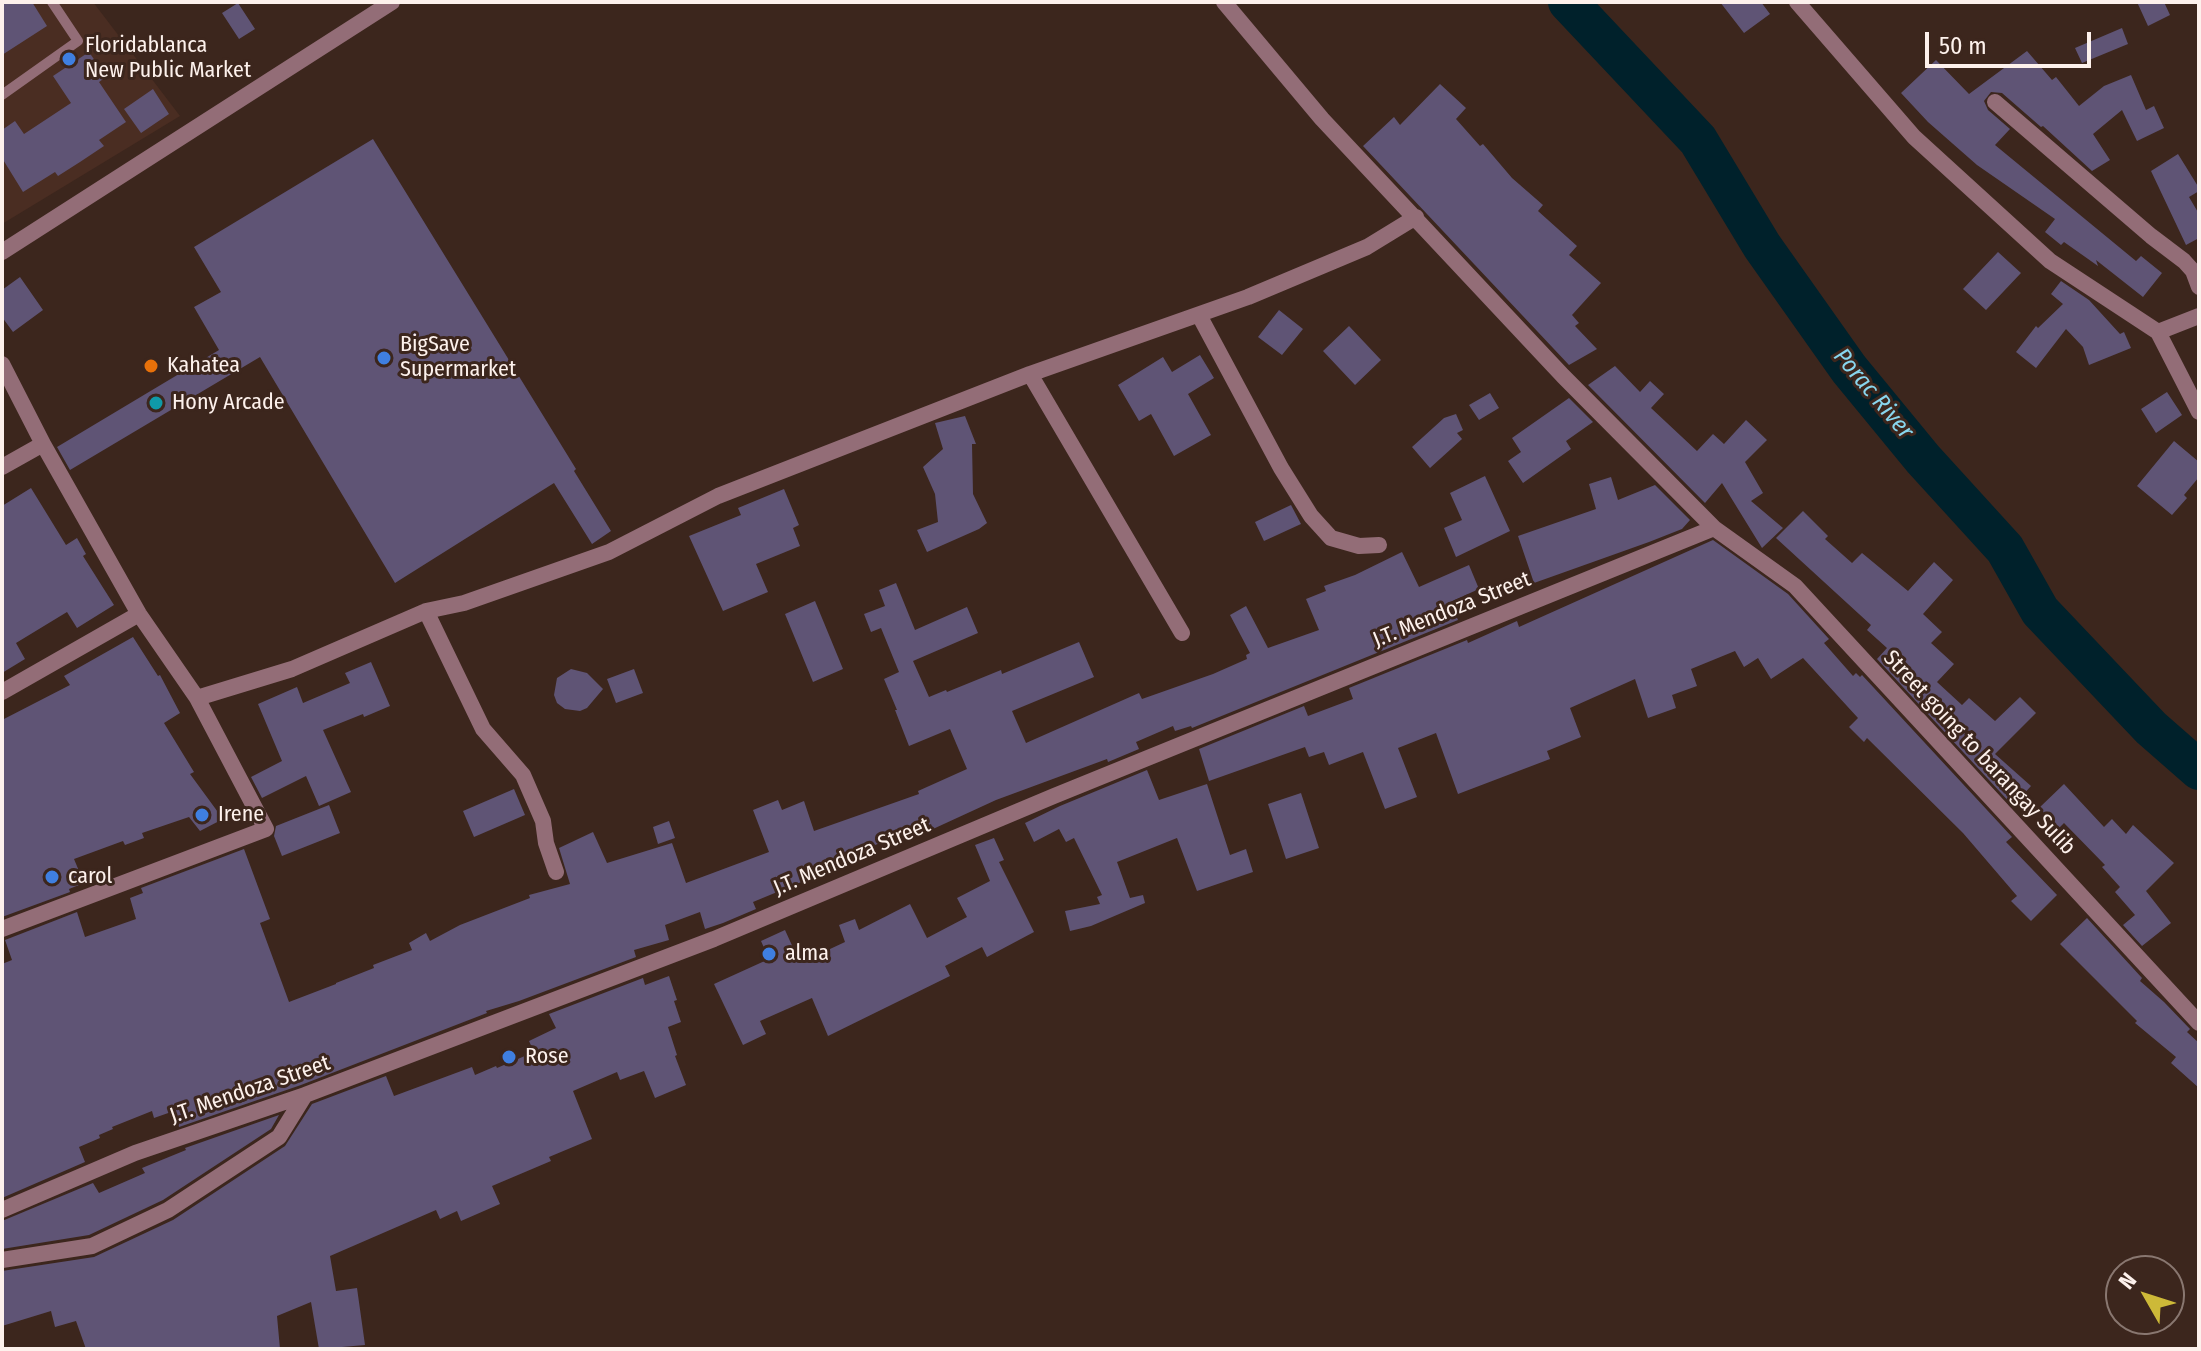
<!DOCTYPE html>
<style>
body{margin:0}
#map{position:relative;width:2201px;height:1351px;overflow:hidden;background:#3c261d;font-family:"Fira Sans Condensed",sans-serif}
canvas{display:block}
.frame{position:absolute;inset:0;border:4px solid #fdf1ec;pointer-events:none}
.north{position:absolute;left:2105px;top:1255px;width:80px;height:80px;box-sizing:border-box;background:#3c261d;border:2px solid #897770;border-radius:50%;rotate:309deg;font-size:22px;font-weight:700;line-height:32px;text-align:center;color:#fdf1ec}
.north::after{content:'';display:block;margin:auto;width:28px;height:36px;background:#cdb938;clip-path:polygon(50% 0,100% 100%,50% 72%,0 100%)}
.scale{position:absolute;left:1925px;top:32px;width:166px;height:36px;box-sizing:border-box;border:4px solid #fdf1ec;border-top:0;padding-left:10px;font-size:24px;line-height:28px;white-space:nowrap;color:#fdf1ec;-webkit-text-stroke:6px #3c261d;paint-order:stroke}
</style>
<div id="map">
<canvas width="2201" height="1351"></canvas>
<div class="frame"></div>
<div class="north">N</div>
<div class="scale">50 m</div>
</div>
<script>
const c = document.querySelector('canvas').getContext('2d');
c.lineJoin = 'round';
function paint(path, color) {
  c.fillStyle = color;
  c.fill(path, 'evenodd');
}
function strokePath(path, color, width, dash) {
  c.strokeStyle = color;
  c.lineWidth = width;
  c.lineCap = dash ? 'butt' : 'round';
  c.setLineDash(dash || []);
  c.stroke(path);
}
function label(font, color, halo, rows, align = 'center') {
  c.font = font + ' "Fira Sans Condensed",sans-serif';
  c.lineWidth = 6;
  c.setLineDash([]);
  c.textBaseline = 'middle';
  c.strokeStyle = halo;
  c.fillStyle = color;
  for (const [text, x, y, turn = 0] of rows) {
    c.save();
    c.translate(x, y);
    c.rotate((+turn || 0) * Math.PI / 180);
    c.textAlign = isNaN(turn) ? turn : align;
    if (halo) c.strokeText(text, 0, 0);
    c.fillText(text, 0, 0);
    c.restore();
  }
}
paint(new Path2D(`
 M2,2H93L180,116L2,224Z`), '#4a2d22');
strokePath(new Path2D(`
 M1568,2L1698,140L1762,246L1849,369L1923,459L2005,549L2040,611L2151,728L2199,770`), '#00212b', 40);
paint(new Path2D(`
 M2,2H32L47,26L2,55Z
 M1720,2H1761L1770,14L1744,33Z
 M2137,2H2164L2170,15L2148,26Z
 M238,3L255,29L239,39L222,13Z
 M2122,28L2128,44L2082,63L2075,48Z
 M2027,51L2052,80L2056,77L2079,106L2104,86L2131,75L2146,110L2154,106L2164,128L2137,141L2122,110L2093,134L2110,160L2092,171L2043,126L2041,127L2002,93L1991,92L1984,101L1988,110L2010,129L1995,145L2136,261L2141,256L2162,273L2143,297L2096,260L2098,266L2064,242L2061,245L2045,232L2055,219L1977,165L1928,122L1901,93L1936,60L1969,94Z
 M89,52L106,77L99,82L126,122L99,140L104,146L80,162L58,176L55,172L23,192L2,158V130L15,121L24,134L71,103L53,76Z
 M1440,84L1466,108L1456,119L1480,146L1483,144L1512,178L1543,205L1538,211L1577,246L1569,255L1601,283L1572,315L1579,323L1575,326L1597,349L1569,365L1363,146L1394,117L1400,125Z
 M153,89L169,114L141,133L124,109Z
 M373,139L576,469L574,471L611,531L592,544L554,483L395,583L260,357L70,470L57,447L219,350L194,307L221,292L194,247Z
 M2178,154L2199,188V191L2189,197L2199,214V238L2186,245L2151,171Z
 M1998,252L2021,273L1986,310L1963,289Z
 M20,277L43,310L13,332L2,317V290Z
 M2061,281L2089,300L2120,334L2124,332L2131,348L2089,365L2083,347L2066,329L2036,368L2016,352L2036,326L2038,328L2063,304L2051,294Z
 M1279,310L1303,329L1282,355L1258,337Z
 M1349,326L1381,360L1355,385L1323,351Z
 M1200,355L1214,378L1188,394L1211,435L1174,456L1151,414L1139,421L1118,385L1163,357L1172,372Z
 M1615,366L1640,392L1650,381L1664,394L1651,408L1697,451L1713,434L1724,444L1746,420L1767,440L1745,462L1763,493L1751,501L1783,528L1762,548L1722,483L1705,503L1588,385Z
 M2167,392L2182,415L2156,433L2141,409Z
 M1490,393L1499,408L1479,420L1469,405Z
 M1569,398L1593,422L1566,441L1571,449L1523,483L1508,461L1521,452L1512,438Z
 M1456,414L1463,430L1457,433L1462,439L1430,468L1412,447L1444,418Z
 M965,416L976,444H972L973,494L987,523L979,529L927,552L917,530L938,522L935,494L923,467L943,449L935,423Z
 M2174,441L2199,462V477L2184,495L2187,498L2172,515L2137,486Z
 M1485,476L1510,531L1456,557L1444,528L1462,520L1450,493Z
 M1611,477L1618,500L1655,485L1690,520L1682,529L1649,542L1534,583L1518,536L1596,509L1589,484Z
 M31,488L66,545L77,538L86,554L83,556L114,605L77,628L67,612L16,643L25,659L2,673V506Z
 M784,489L799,525L793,528L800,546L756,564L768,592L723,611L689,536L741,515L738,508Z
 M1291,505L1301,524L1264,541L1255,522Z
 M1803,511L1828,536L1825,539L1852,563L1862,553L1908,591L1934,562L1953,580L1923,614L1942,632L1931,643L1954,664L1937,682L1962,705L1969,698L1995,721L2020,697L2036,713L1995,754L2031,786L2013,806L1877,659L1887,648L1867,630L1871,625L1776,538Z
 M1713,540L1788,594L1829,639L1824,643L1853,676L1856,673L1860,677L1862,675L2012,837L2006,842L2057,895L2031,921L2011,901L2017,896L1963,833L1867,738L1864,742L1849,727L1858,718L1803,658L1771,679L1758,658L1744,667L1735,651L1691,669L1697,686L1672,695L1676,708L1648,718L1635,679L1570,708L1581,737L1547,751L1550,759L1458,794L1436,733L1398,748L1417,797L1385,809L1363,752L1329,765L1324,752L1309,757L1305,747L1209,781L1199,749L1304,706L1308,716L1353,699L1349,688L1467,640L1468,643L1517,621L1519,627Z
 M1402,552L1419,587L1469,565L1479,589L1450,602L1458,620L1192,728L1191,726L1175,731L1173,726L1136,742L1139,749L1108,762L1107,759L996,800L933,829L931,824L867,848L869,854L753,902L756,909L723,923L705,929L700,912L665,925L669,940L634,950L636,957L519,1001L486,1011L487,1013L301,1085L179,1127L174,1111L154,1118L152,1111L112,1127L113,1129L99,1135L100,1138L79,1147L85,1162L2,1198V964L12,960L5,940L77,912L85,937L136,919L130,898L143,893L141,888L244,849L270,919L260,923L289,1002L336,984V983L374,968L373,965L412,950L409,943L426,933L430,941L460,925L530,898L529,895L570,884L559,848L593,832L607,863L672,843L686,883L769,852L753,810L778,800L782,810L804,801L814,831L919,794L918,791L967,769L950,729L909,746L895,710H897L884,679L899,672L881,628L871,632L864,614L885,606L879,590L896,583L915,630L967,607L978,633L913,661L929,697L946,690L947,692L1001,670L1002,674L1079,642L1094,677L1012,711L1026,743L1139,693L1142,699L1213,674L1247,659L1246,655L1250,653L1230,615L1246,606L1268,648L1319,630L1306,599L1326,591L1324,586L1355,575Z
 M815,601L843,669L813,682L785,614Z
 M133,637L158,676L160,675L180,713L164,723L194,772L190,774L223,819L200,831L189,817L142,833L144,838L125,845L123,841L74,859L84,883L69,889L70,892L2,917V720L70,685L64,676Z
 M371,662L390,706L364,717L363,714L323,730L351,792L319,806L306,776L262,798L251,777L282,761L258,704L297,687L303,703L350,683L345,673Z
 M571,669L587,673L603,689L587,708L580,711L565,709L557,703L554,695L557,678Z
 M634,669L643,693L616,703L607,679Z
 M1147,770L1159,800L1207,784L1230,855L1246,849L1253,872L1197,891L1177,838L1117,862L1130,898L1143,895L1145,903L1091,926L1070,931L1065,911L1100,904L1097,897L1102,895L1074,838L1066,842L1059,829L1034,842L1025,823L1060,806Z
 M2064,784L2104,827L2112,819L2126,834L2133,825L2174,863L2146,891L2171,923L2142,946L2123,925L2135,915L2115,892L2120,887L2102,867L2105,865L2064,823L2059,828L2039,808Z
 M514,789L525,815L474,837L463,811Z
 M1301,793L1319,848L1286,859L1268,804Z
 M329,805L340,833L282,856L274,836L276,826Z
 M669,821L675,838L658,844L653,827Z
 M994,838L1004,860L999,862L1034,932L987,957L982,947L945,966L950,976L828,1036L812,998L760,1021L766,1034L743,1045L714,984L769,959L761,941L785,930L800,963L845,942L839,925L855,919L859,930L910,904L927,938L967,917L957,898L990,881L975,845Z
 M2087,918L2142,978L2140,981L2164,1002L2190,1029L2187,1032L2199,1043V1088L2171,1063L2176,1057L2135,1023L2137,1021L2060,944Z
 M669,976L677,1000L674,1001L681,1022L668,1027L677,1055L675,1056L686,1085L655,1098L644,1071L620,1080L617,1072L573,1091L592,1139L549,1157L551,1161L492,1186L500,1204L461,1221L457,1211L440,1219L436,1210L330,1256L336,1291L357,1288L365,1345L319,1349L311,1302L277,1316L280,1349H86L76,1321L55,1327L51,1311L2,1326V1271L94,1257L173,1220L285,1146L312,1104L386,1076L394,1096L472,1067L475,1075L496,1066L497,1068L534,1052L529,1041L556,1028L549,1014L643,978L645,985Z
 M279,1115L271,1129L163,1200L89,1235L2,1249V1221L93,1183L99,1193L145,1173L142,1168L186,1150L185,1148Z`), '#5f5475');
strokePath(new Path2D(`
 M2,95L78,41L52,2`), '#936d77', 10);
strokePath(new Path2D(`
 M1224,2L1322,119L1563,376L1714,528L1795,586L2199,1023
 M1797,2L1914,137L2050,261L2158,332L2199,412
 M1995,102L2151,236L2184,261L2193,271L2199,287
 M1199,315L1281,468L1311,516L1331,538L1359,546L1379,545
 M2158,332L2199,316
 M2,364L43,444L139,614L197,698L266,829L2,929
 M1030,374L1182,633
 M2,467L43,444
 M426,611L483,729L523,775L543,821L546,843L556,872
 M2,692L139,614
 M197,698L292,669L426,611L464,603L609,552L718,496L1030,374L1248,297L1367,247L1416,217
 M2,1210L135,1153L305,1095L714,939L1054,796L1714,528
 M2,1260L92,1246L168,1210L279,1137L305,1095`), '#936d77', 16);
strokePath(new Path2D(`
 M2,252L392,2`), '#936d77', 16);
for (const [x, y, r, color] of [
 [69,59,8,"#3f7fe0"],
 [384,358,8,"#3f7fe0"],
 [151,366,8,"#e8710a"],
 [156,403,8,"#0f9aa8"],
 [202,815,8,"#3f7fe0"],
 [52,877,8,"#3f7fe0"],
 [769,954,8,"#3f7fe0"],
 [509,1057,8,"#3f7fe0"]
]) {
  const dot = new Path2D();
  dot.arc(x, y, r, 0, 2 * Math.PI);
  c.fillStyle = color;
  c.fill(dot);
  strokePath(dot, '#3c261d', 3);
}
label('22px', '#fdf1ec', '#3c261d', [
 ["Floridablanca",85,46],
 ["New Public Market",85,71],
 ["BigSave",400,345],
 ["Supermarket",400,370],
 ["Kahatea",167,366],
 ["Hony Arcade",172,403],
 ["Irene",218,815],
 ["carol",68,877],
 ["alma",785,954],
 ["Rose",525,1057]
], 'left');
label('22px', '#fdf1ec', '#3c261d', [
 ["J.T. Mendoza Street",1452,610,-22],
 ["Street going to barangay Sulib",1979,753,47],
 ["J.T. Mendoza Street",852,857,-23],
 ["J.T. Mendoza Street",250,1090,-19]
]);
label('italic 24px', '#88d6ee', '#3c261d', [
 ["Porac River",1873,394,50]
]);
</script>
